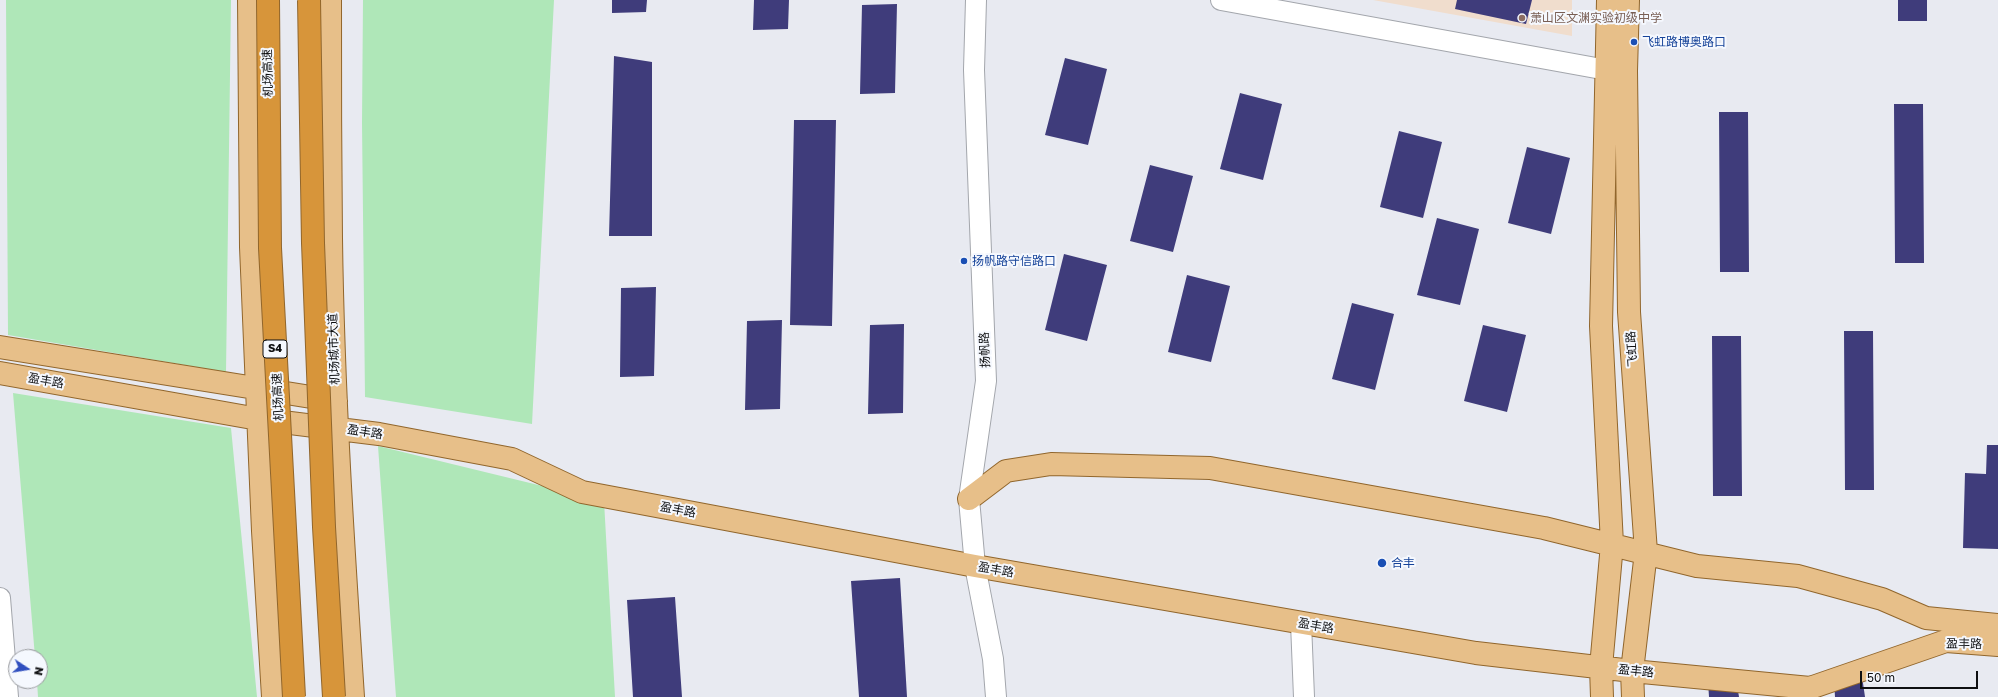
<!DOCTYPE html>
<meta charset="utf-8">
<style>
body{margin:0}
#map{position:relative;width:1998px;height:697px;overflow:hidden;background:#e8eaf1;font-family:"Golos Text",sans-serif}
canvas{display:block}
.north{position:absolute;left:8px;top:649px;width:40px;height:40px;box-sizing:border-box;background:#f5f8fe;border:1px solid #999b9f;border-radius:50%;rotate:102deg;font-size:11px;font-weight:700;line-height:16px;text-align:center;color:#0e0f11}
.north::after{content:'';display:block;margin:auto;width:14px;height:18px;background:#304fbf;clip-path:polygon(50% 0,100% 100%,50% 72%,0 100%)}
.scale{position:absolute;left:1860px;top:671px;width:118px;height:18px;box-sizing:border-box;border:2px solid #0e0f11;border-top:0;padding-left:5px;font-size:12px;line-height:14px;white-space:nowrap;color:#0e0f11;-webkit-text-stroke:3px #f5f8fe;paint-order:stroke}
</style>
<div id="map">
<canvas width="1998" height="697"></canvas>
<div class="north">N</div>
<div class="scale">50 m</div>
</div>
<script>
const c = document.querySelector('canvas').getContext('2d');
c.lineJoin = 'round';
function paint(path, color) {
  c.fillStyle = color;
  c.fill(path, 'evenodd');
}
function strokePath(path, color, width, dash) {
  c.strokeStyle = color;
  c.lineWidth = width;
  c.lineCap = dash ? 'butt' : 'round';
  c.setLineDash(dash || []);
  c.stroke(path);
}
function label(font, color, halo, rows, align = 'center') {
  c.font = font + ' "Golos Text","Noto Sans SC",sans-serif';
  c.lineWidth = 4;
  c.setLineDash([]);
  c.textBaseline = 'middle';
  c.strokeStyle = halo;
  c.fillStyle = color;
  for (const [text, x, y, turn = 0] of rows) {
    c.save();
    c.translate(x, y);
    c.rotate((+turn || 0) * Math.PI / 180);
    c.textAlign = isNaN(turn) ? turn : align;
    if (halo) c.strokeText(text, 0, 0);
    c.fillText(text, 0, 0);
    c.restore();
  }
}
paint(new Path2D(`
 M1373,0H1572V36Z`), '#f0ddcd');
paint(new Path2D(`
 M6,0H231L226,372L8,335Z
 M363,0H554L532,424L365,397L362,123Z
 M13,393L231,428L257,697H38L37,681H40V657H35Z
 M378,446L604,501L615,697H396Z`), '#afe7b8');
paint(new Path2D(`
 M612,0H647L646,12L612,13Z
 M754,0H789L788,29L753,30Z
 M1457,0H1532L1526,24L1455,9Z
 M1898,0H1927V21H1898Z
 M897,4L895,93L860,94L862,5Z
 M614,56L652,62V236H609Z
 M1065,58L1107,69L1088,145L1045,135Z
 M1240,93L1282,104L1263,180L1220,169Z
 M1894,104H1923L1924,263H1895Z
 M1719,112H1748L1749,272H1720Z
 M794,120H836L832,326L790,325Z
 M1399,131L1442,142L1423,218L1380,207Z
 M1527,147L1570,158L1551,234L1508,223Z
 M1150,165L1193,176L1173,252L1130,241Z
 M1437,218L1479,229L1460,305L1417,295Z
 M1064,254L1107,265L1087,341L1045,330Z
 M1187,275L1230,286L1211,362L1168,352Z
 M656,287L654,376L620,377L621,288Z
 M1352,303L1394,314L1375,390L1332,379Z
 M782,320L780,409L745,410L747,321Z
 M904,324L903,413L868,414L870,325Z
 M1483,325L1526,335L1507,412L1464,401Z
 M1844,331H1873L1874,490H1845Z
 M1712,336H1741L1742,496H1713Z
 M1987,445H1998V549L1963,548L1965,473L1986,474Z
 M900,578L907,697H859L851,581Z
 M675,597L682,697H633L627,600Z
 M1862,676L1865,697H1835L1834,680Z
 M1736,678L1739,697H1709L1708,681Z`), '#3f3c7b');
const minor = new Path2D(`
 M976,0L974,70L986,381L969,499L975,566L993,659L996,697
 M1221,0L1607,70
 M0,598L8,697
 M1301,623L1304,697`);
const major = new Path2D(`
 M249,0L251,247L263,531L273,697
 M330,0C330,79 330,159 331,238C333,391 343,544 353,697
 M1628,0L1626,71L1629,312L1646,552L1632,671L1633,697
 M0,347L336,401
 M0,373L258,419L379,434L512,459L582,492L975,566L1476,653L1632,671L1810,688L1946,641L1998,645
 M969,499L1006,471L1051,464L1210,468L1544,528L1697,566L1798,576L1882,599L1926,618L1998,625
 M1602,697L1601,667L1612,544L1601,326L1608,0`);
strokePath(minor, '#a3a6ac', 22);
strokePath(major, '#91662c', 24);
strokePath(minor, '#fff', 20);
strokePath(major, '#e7bf89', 22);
const highwayBridge = new Path2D(`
 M268,0L270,248L294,697
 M309,0L313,243L324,527L334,697`);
strokePath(highwayBridge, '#91662c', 24, []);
strokePath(highwayBridge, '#d7953a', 22);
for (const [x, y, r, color] of [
 [1522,18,4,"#8d6e63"],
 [1634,42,4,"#1a4fb4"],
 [964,261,4,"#1a4fb4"],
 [1382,563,5,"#1a4fb4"]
]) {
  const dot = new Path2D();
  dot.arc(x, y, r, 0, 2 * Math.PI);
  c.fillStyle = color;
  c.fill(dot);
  strokePath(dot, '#f5f8fe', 1.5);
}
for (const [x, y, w] of [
 [275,349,24]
]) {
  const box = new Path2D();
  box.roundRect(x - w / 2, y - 9, w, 18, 3);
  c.fillStyle = '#f5f8fe';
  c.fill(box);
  strokePath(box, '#0e0f11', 1);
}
label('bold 11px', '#0e0f11', null, [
 ["S4",275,349]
]);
label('12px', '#785e54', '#f5f8fe', [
 ["萧山区文渊实验初级中学",1530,18]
], 'left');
label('12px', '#164399', '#f5f8fe', [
 ["飞虹路博奥路口",1642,42],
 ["扬帆路守信路口",972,261],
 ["合丰",1391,563]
], 'left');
label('12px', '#0e0f11', '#f5f8fe', [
 ["机场高速",268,73,-91],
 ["机场城市大道",334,349,-92],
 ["飞虹路",1632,349,-94],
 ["扬帆路",985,350,-92],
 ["盈丰路",46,381,10],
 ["机场高速",278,397,-93],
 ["盈丰路",365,432,9],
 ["盈丰路",678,510,11],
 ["盈丰路",996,570,10],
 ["盈丰路",1316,626,10],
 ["盈丰路",1964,644,1],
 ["盈丰路",1636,671,6]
]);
</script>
